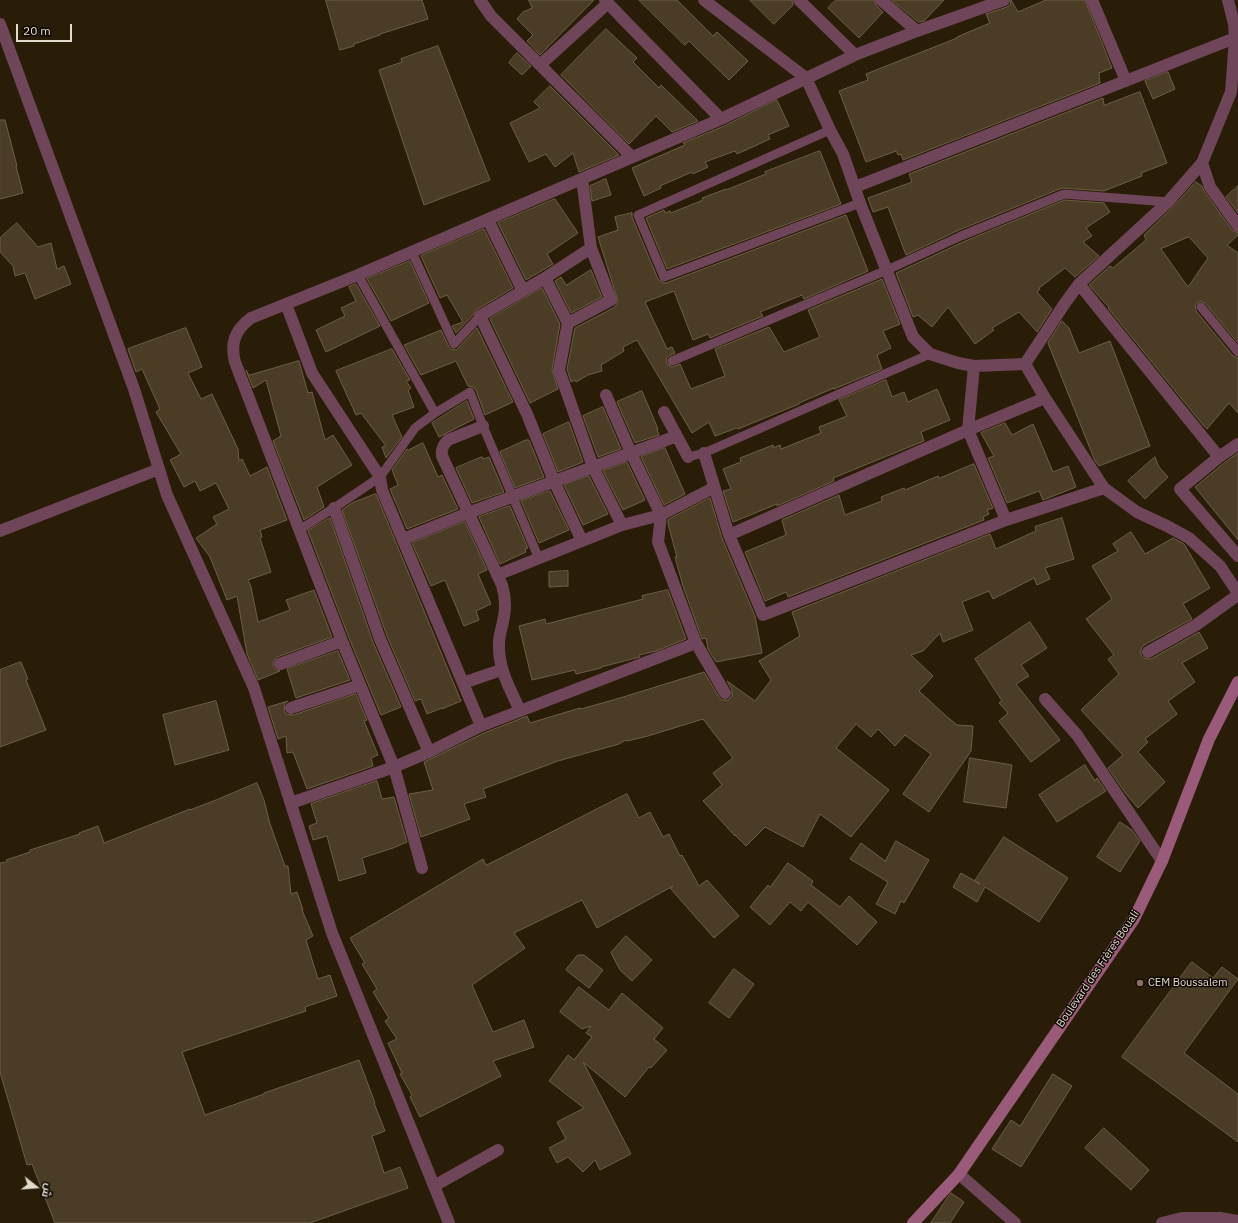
<!DOCTYPE html>
<meta charset="utf-8">
<style>
body{margin:0}
#map{position:relative;width:1238px;height:1223px;overflow:hidden;background:#2a1d07;font-family:"IBM Plex Sans",Cairo,sans-serif}
canvas{display:block}
.north{position:absolute;left:16px;top:1167px;width:40px;height:40px;-webkit-text-stroke:3px #0e0802;paint-order:stroke;rotate:107deg;font-size:11px;font-weight:700;line-height:16px;text-align:center;color:#e2dacc}
.north::after{content:'';display:block;margin:auto;width:14px;height:18px;background:#e2dacc;clip-path:polygon(50% 0,100% 100%,50% 72%,0 100%)}
.scale{position:absolute;left:16px;top:24px;width:56px;height:18px;box-sizing:border-box;border:2px solid #e2dacc;border-top:0;padding-left:5px;font-size:12px;line-height:14px;white-space:nowrap;color:#e2dacc;-webkit-text-stroke:3px #0e0802;paint-order:stroke}
</style>
<div id="map">
<canvas width="1238" height="1223"></canvas>
<div class="north">ش</div>
<div class="scale">20 m</div>
</div>
<script>
const c = document.querySelector('canvas').getContext('2d');
c.lineJoin = 'round';
function paint(path, color) {
  c.fillStyle = color;
  c.fill(path, 'evenodd');
}
function strokePath(path, color, width, dash) {
  c.strokeStyle = color;
  c.lineWidth = width;
  c.lineCap = dash ? 'butt' : 'round';
  c.setLineDash(dash || []);
  c.stroke(path);
}
function label(font, color, halo, rows, align = 'center') {
  c.font = font + ' "IBM Plex Sans",sans-serif';
  c.lineWidth = 3;
  c.setLineDash([]);
  c.textBaseline = 'middle';
  c.strokeStyle = halo;
  c.fillStyle = color;
  for (const [text, x, y, turn = 0] of rows) {
    c.save();
    c.translate(x, y);
    c.rotate((+turn || 0) * Math.PI / 180);
    c.textAlign = isNaN(turn) ? turn : align;
    if (halo) c.strokeText(text, 0, 0);
    c.fillText(text, 0, 0);
    c.restore();
  }
}
const building = new Path2D(`
 M326,0H422L428,19L380,34V35L354,44V46L340,50Z
 M529,0H594L540,55L527,41L533,35L517,19L523,12L532,8Z
 M639,0H677L713,36L717,32L748,61L729,80L689,41L685,45Z
 M750,0H792L793,5L774,24Z
 M836,0H874L876,5L883,12L859,38L828,8Z
 M892,0H944L924,21L919,22Z
 M1011,0L1018,12L1046,0H1085L1112,68L1099,73L1100,83L903,160L901,154L898,155L896,151L866,162L839,91L868,80L866,74L957,38V37L990,23L986,14L1007,7L1010,5Z
 M606,29L637,58L633,62L659,88L661,85L698,121L672,132L656,116L629,144L561,75Z
 M438,46L490,180L424,205L379,70L402,62L401,59Z
 M517,53L531,66L522,75L509,63Z
 M1168,72L1175,89L1153,99L1145,81Z
 M550,86L619,155L579,172L573,153L555,167L546,154L529,162L510,123L540,108L534,102Z
 M1140,92L1167,163L1141,173L1142,176L1104,191L1062,188L959,230L906,255L888,207L873,212L868,198L912,182L909,174L1103,98L1104,105Z
 M777,100L789,126L768,135L770,139L737,154L735,151L705,162L708,167L693,174L692,172L660,186L661,188L644,196L632,168L685,145L683,143L724,126Z
 M0,120H5L17,166H16L23,193L0,199Z
 M820,151L841,204L667,269L646,218L664,210L665,213L670,211L671,213L703,200L702,198L726,189V190L766,174L765,172Z
 M606,179L611,195L592,201L590,186Z
 M1196,182L1202,186L1204,191L1232,230L1238,233V235L1227,245L1238,253V343L1205,303L1200,301L1195,305L1196,311L1233,356L1238,358V413L1229,403L1207,429L1203,425L1108,308L1109,307L1104,302L1089,285L1110,266L1113,268L1146,240L1144,235L1173,207ZM1189,237L1208,258L1188,287L1161,249Z
 M1238,186V213L1226,197Z
 M555,199L578,233L547,254L553,264L526,280L498,223Z
 M1065,200L1104,203L1110,212L1086,228L1092,236L1083,242L1099,256L1075,277L1065,268L1039,288L1040,289L1037,292L1052,309L1037,332L1019,312L992,328L994,330L975,344L948,307L932,327L918,315L913,317L896,273L963,242Z
 M632,213V217L658,279L663,283H666L846,215L868,271L804,299L802,295L760,312L763,316L710,338L708,334L693,340L674,291L645,302L667,349L672,347L675,353L667,357L666,360L667,364L672,367L680,364L691,389L725,376L715,349L769,327L784,352L820,337L808,310L882,279L900,324L883,331L891,348L877,355L882,369L834,389V388L799,403V404L738,429L737,428L715,436L709,422L692,433L637,340L623,347L624,351L601,365L602,371L588,375L576,382L575,380L571,382L567,369L575,328L615,307L618,301L598,237L618,230L615,217Z
 M17,223L38,247L51,243L57,269L64,266L71,284L35,299L25,273L15,276L13,266L0,252V238Z
 M484,229L513,288L476,310L473,315L456,333L452,326L463,322L447,295L440,298L421,256Z
 M410,261L429,303L391,321L367,279Z
 M591,270L602,297L571,313L555,281L561,277L566,285Z
 M356,284L380,326L326,352L316,330L345,316L341,308L356,301L349,287Z
 M542,288L560,324L552,369L558,389L530,403L490,319Z
 M1062,321L1069,328L1079,353L1110,341L1150,446L1099,466L1095,461L1048,343Z
 M186,328L202,367L188,373L201,399L212,394L238,449L239,461L242,459L250,476L267,467L287,520L260,530L262,537L260,538L271,572L248,580L251,587L258,622L290,610L286,600L314,590L332,637L277,657L273,662V666L276,670L280,671L258,680L247,654L237,596L227,600L210,557L196,538L217,524L213,517L229,509L216,483L200,491L195,481L184,487L170,460L181,454L156,412L160,409L142,369L136,372L128,349Z
 M477,328L513,402L485,415L476,390L473,387L468,386L456,361L421,375L404,345L441,330L449,347L451,349L456,350Z
 M392,349L410,380L406,381L411,388L408,390L414,407L392,415L402,437L386,458L382,447L386,446L361,413L356,415L336,371Z
 M299,361L308,393L312,392L325,440L333,435L352,465L317,487L324,507L304,520L273,441L281,436L266,380L253,388L246,370L249,375Z
 M886,380L892,397L904,392L908,402L937,389L950,420L921,432L924,441L833,478L834,481L777,506V504L733,522L723,491L731,489L723,469L741,462L740,458L773,445V448L780,445L781,449L821,433L819,427L847,416L839,400Z
 M642,391L658,429H657L659,435L635,443L617,402Z
 M467,401L474,419L439,437L432,423Z
 M603,407L621,449L598,457L583,416Z
 M569,422L583,462L558,472L543,434Z
 M1005,423L1012,435L1033,424L1053,472L1068,466L1076,487L1043,500L1039,491L1007,503L988,458L994,456L981,433Z
 M526,440H529L544,477L515,488L500,452Z
 M423,443L438,477L442,475L458,509L407,529L390,489L398,485L392,470L407,449L408,450Z
 M665,448L685,494L664,505L641,457Z
 M1238,453V540L1195,487L1224,463Z
 M482,457L483,459L489,457L504,492L472,503L456,468Z
 M1155,457L1159,467L1168,477L1145,499L1128,481Z
 M627,462L645,500L623,510L603,471Z
 M974,464L993,508L987,510L989,514L983,517L984,520L788,597L786,592L765,601L745,552L786,535L782,520L839,495L845,515L882,501L881,497L904,488L905,490L938,476L939,478Z
 M589,476L608,514L583,525L564,485Z
 M550,491L569,530L539,543L521,501Z
 M376,494L461,701L442,709V708L427,714L421,699L415,701L387,636L342,510L352,503Z
 M710,498L722,538L755,616L762,653L716,662L708,649L706,638L702,639L683,586L675,557H677L668,524V520Z
 M510,506L528,548L525,549L526,552L500,564L479,517Z
 M330,518L373,642L401,707L381,715L349,638L308,531Z
 M1062,518L1074,559L1045,568L1050,579L1037,585L1034,578L993,599L989,591L962,602L973,630L943,642L940,633L923,651L911,655L933,676L919,691L945,715L957,725L973,726L971,751L929,812L903,794L931,754L905,735L895,746L878,729L871,737L856,724L836,748L889,790L851,837L820,814L803,847L765,827L746,846L735,835V836L703,801L722,785L713,773L733,758L703,719L648,736L627,741L626,740L619,744L558,761L483,789L486,797L464,804L470,819L421,837L409,794L433,790L424,762L484,733L527,716L530,723L580,708L581,709L620,698L704,672L719,697L722,700H728L732,696V690L727,681L755,701L771,680L759,661L800,636L792,612L990,534L996,549L1036,531L1035,527Z
 M465,522L487,570L478,574L491,604L476,611L479,620L464,626L445,580L431,586L412,543Z
 M1131,532L1145,554L1173,538L1184,544L1210,588L1183,604L1192,619L1144,645L1141,649V655L1144,658L1148,659H1151L1199,632L1208,648L1182,663L1195,682L1168,701L1177,714L1145,739L1148,742L1138,752L1165,782L1138,808L1126,794L1108,768L1123,755L1081,710L1119,674L1108,659L1114,655L1086,619L1112,599L1092,566L1118,551L1113,544Z
 M568,571V586L549,587V572Z
 M668,590L686,639L656,651L639,655L640,657L636,658L601,667V668L576,674L575,670L532,680L519,626L545,619L546,624L643,599L642,596Z
 M1030,622L1047,648L1021,665L1029,676L1016,684L1060,740L1031,762L999,721L1008,713L999,703L1002,701L975,659Z
 M338,651L350,680L296,698L287,669Z
 M21,662L28,679L26,680L46,730L0,747V670Z
 M356,694L367,720L364,721L378,755L371,758L373,766L307,789L293,752L287,753L286,736L278,739L268,707L288,701L285,703L284,710L286,714L293,715Z
 M216,701L229,750L175,765L163,715Z
 M970,758L1012,765L1006,808L964,802Z
 M1085,765L1095,781L1097,778L1106,791L1057,822L1039,795Z
 M377,781L382,799L394,797L407,842L393,848L362,858L366,873L339,881L327,836L313,840L309,826L317,823L311,804Z
 M257,783L264,800L270,824L285,866H288L291,894L297,892L303,910H302L313,936L306,940L318,979L330,975L337,996L305,1007L306,1011L182,1052L205,1115L264,1094V1093L359,1060L375,1103H374L385,1131L372,1136L384,1173L400,1167L408,1188L310,1223H55L32,1164L27,1165L0,1072V863L7,862L6,860L30,852V850L80,834L79,833L98,826L104,843L190,809V810L216,800Z
 M627,794L639,818L650,812L663,837L669,834L680,856L682,855L699,886L707,880L739,916L714,938L670,888L673,886L597,928L582,900L514,933L525,948L472,985L493,1032L524,1020L534,1047L493,1061L501,1076L420,1117L410,1097L412,1095L400,1074L402,1073L388,1043L397,1039L385,1021L389,1018L373,992L377,989L362,964L365,963L350,938L483,859L486,865Z
 M1120,822L1132,830L1140,841L1120,872L1097,857Z
 M1004,837L1068,878L1039,922L985,887L977,902L953,887L961,873L980,884L975,881Z
 M896,841L929,860L904,903L901,901L895,914L876,904L888,882L850,859L861,843L885,861Z
 M788,863L813,881L811,885L840,907L849,896L877,922L857,945L808,902L801,911L790,902L770,925L750,907L768,885L770,887Z
 M626,936L652,960L632,981L620,970L611,953Z
 M578,955H584L603,970L589,988L566,970Z
 M1192,962L1213,978L1222,967L1238,979L1184,1053L1238,1094V1142L1122,1057Z
 M734,969L754,984L729,1018L709,1003Z
 M579,987L609,1010L622,993L663,1028L654,1039L667,1050L651,1068L649,1067L625,1097L583,1062L631,1154L600,1170L595,1160L583,1172L568,1157L557,1163L549,1148L566,1139L557,1122L584,1108L549,1081L568,1055L574,1060L592,1037L586,1033L591,1026L582,1029L560,1012Z
 M1053,1074L1072,1086L1021,1167L992,1149L1011,1120L1020,1126Z
 M1104,1128L1149,1170L1131,1190L1085,1148Z
 M951,1193L964,1202L950,1223H931Z`);
paint(building, '#4b3c26');
strokePath(building, '#6d5e46', 1);
strokePath(new Path2D(`
 M830,130L638,215L664,277L860,203
 M412,252L454,344L480,316
 M358,275L435,413
 M1201,307L1238,352
 M672,361L887,270L961,236L1064,194L1168,202
 M688,457L704,453L930,354
 M299,530L334,508L380,477L415,428L435,413L470,392L483,426L539,559`), '#6e4559', 9);
strokePath(new Path2D(`
 M480,0L491,16L632,157
 M605,0L625,21L721,119
 M704,0L806,78L830,130L843,154L860,203L913,337L930,354L958,363L974,366L1025,364L1065,303L1079,284L1168,202L1202,163L1231,92L1235,38L1234,24L1228,0
 M799,0L855,55
 M881,0L917,31
 M1092,0L1126,81
 M0,24L134,389L167,495L254,688L332,933L449,1223
 M540,65L608,3
 M1202,163L1210,187L1238,226
 M855,187L1235,38L1238,42
 M488,220L523,291
 M545,278L568,323L559,370L593,467L622,525
 M1079,284L1219,457
 M286,304L312,373L380,477L382,490L481,726
 M568,323L611,300L591,248L582,179
 M1025,364L1045,398L1104,488L1137,512L1167,526L1189,538L1220,566L1238,593
 M974,366L968,430L1006,520
 M606,395L631,453L661,515L658,542L696,643L725,693
 M664,412L688,457
 M483,426L448,440C443,445 441,449 442,456L502,585C505,595 506,605 504,616C503,625 499,634 499,643C498,669 510,688 520,711
 M1238,444L1219,457L1180,489L1238,556
 M704,453L729,535L968,430L1045,398
 M334,508L380,639L429,752
 M0,531L159,469
 M729,535L763,615L1006,520L1104,488
 M403,539L468,513L677,436
 M582,541L554,481L527,414L480,316L545,278L591,248
 M497,575L622,525L661,515L713,488
 M1148,652L1196,625L1238,595
 M280,664L342,641
 M463,683L501,670
 M1045,699L1077,735L1162,861
 M291,708L360,685
 M291,803L394,767L429,752L481,726L696,643
 M422,868L394,767L342,641L235,362C230,343 235,330 251,318L358,275L721,119L855,55L917,31L1004,0
 M959,1174L1015,1223
 M434,1186L498,1150
 M1162,1223L1182,1218H1220L1238,1221`), '#6e4559', 12);
strokePath(new Path2D(`
 M913,1223L959,1174L1134,919L1162,861L1209,739L1238,682`), '#9a5a79', 12);
for (const [x, y, r, color] of [
 [1140,983,4,"#8d6e63"]
]) {
  const dot = new Path2D();
  dot.arc(x, y, r, 0, 2 * Math.PI);
  c.fillStyle = color;
  c.fill(dot);
  strokePath(dot, '#0e0802', 1.5);
}
label('11px', '#e2dacc', '#0e0802', [
 ["Boulevard des Frères Bouali",1098,969,-56]
]);
label('11px', '#e2dacc', '#0e0802', [
 ["CEM Boussalem",1148,983]
], 'left');
</script>
